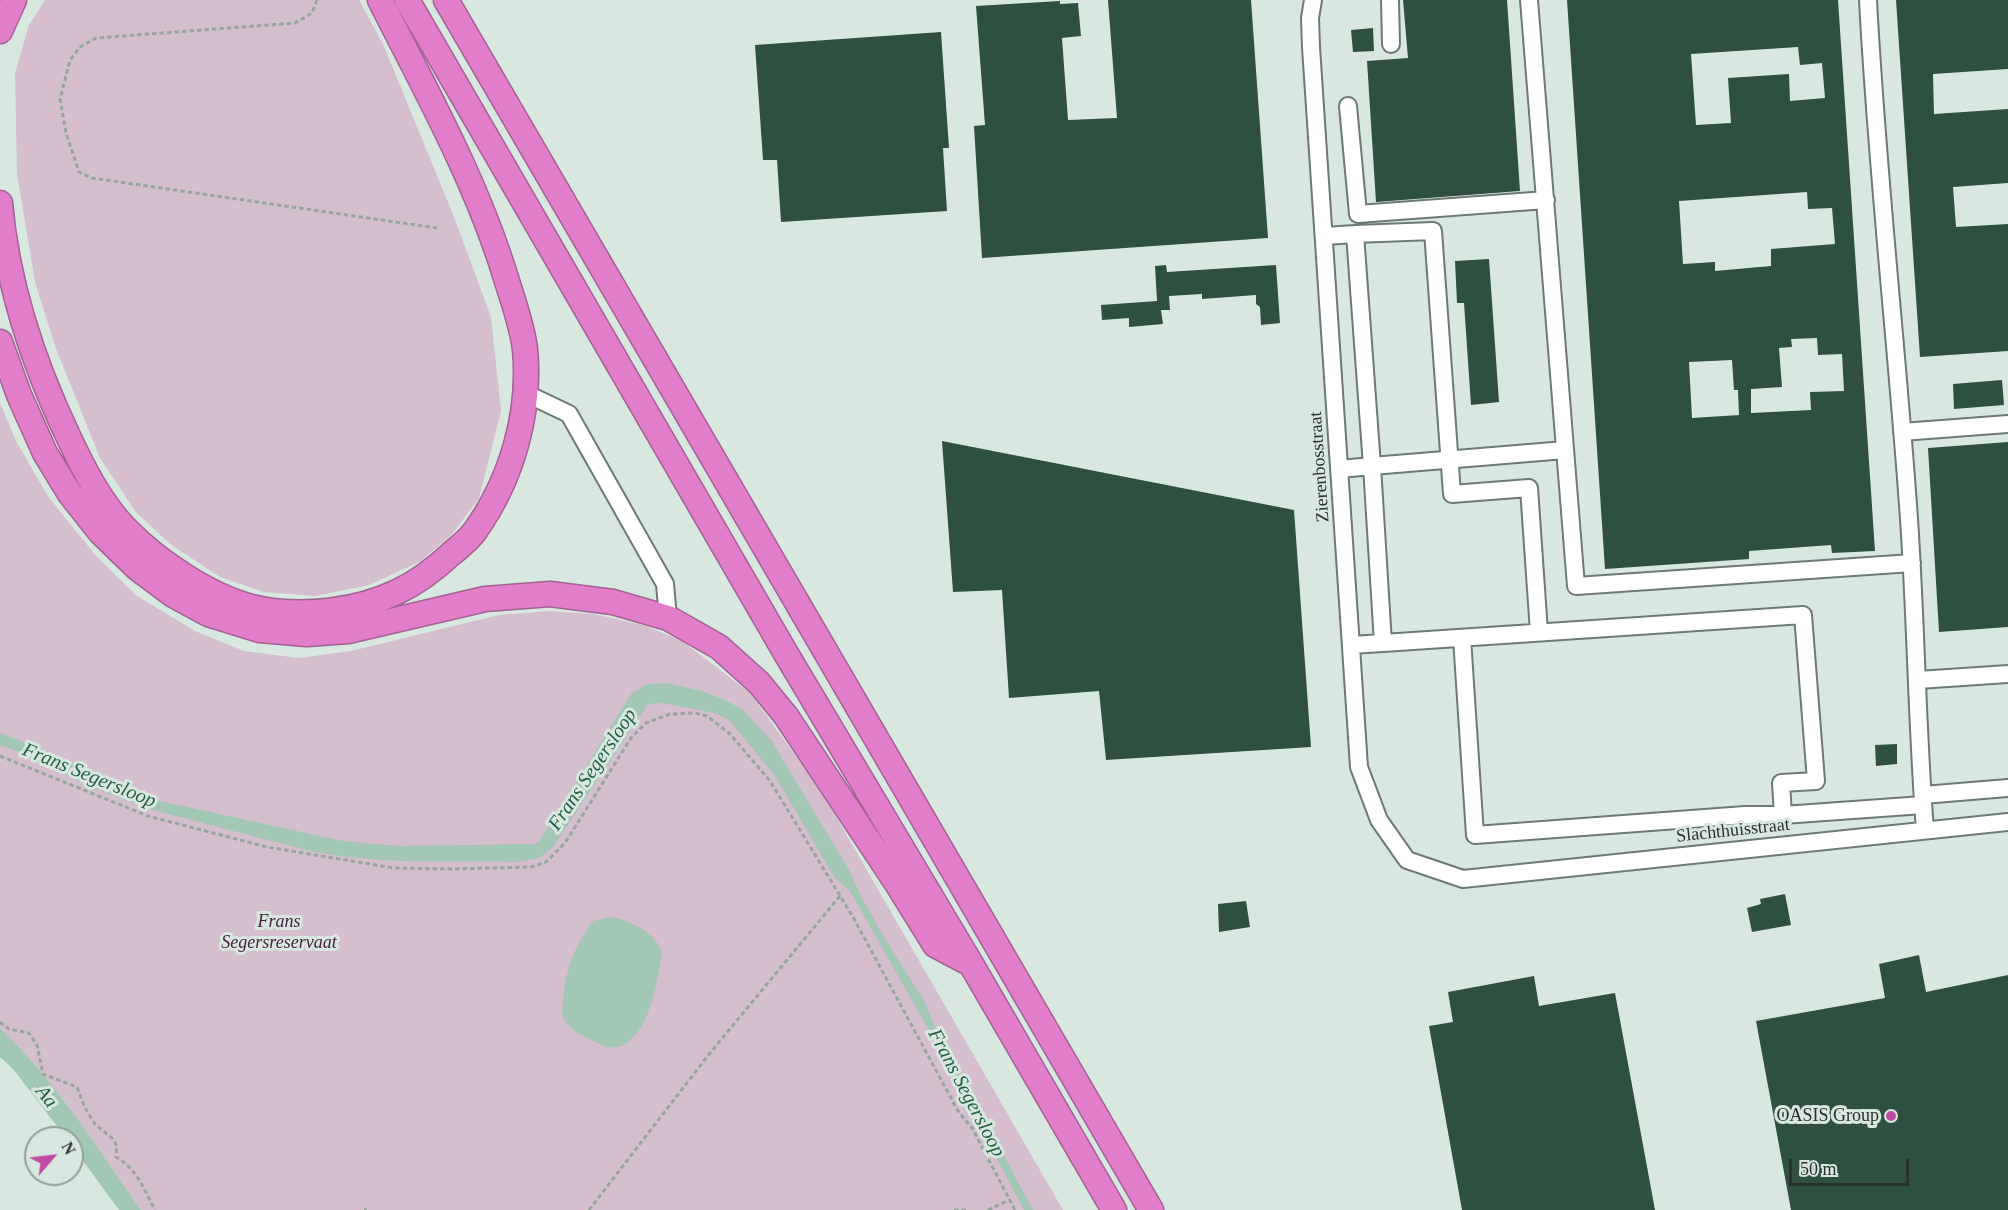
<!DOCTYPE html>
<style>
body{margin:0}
#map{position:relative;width:2008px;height:1210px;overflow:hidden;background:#d8e8e0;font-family:Georgia,serif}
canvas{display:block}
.north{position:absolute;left:24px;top:1126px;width:60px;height:60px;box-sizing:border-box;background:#d8e8e0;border:2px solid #929e98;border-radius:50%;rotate:62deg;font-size:16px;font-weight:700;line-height:24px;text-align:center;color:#2a302d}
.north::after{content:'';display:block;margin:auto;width:21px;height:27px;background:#bf4ba5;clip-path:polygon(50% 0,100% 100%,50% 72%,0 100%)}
.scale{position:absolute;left:1789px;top:1159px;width:120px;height:27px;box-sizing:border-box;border:3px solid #2a302d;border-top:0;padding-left:8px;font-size:18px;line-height:21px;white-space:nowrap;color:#2a302d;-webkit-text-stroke:4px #d8e8e0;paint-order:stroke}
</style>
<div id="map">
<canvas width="2008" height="1210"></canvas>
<div class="north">N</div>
<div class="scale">50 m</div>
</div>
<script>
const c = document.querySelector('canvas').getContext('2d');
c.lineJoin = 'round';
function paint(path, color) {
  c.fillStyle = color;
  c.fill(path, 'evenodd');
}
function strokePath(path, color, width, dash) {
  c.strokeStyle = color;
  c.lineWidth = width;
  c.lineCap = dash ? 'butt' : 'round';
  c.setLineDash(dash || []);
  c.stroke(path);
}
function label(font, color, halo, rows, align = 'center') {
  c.font = font + ' Georgia,serif';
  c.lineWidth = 6;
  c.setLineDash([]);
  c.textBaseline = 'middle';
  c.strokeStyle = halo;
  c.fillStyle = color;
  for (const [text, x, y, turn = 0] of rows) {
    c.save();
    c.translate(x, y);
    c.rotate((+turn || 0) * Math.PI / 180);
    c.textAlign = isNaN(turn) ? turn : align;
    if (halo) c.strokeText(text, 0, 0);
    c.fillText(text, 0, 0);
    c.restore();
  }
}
paint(new Path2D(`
 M45,0H359L383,44L454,217L491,317L501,411L479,498L453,533L421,561L369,585L315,596L264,592L220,577L170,544L136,512L100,458L55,346L35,282L17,174L15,73L29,25Z
 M0,403L16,441L49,498L97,557L137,596L195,631L244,651L299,658L351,651L499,615L550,611L594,614L646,626L682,641L749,692L820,789L1063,1210H141C97,1147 56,1081 0,1028Z`), '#d5bece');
paint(new Path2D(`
 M666,683L702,691L725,700L743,710L771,740L848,868L860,894L885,939L925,1002L933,1022L1033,1210H1024L927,1027L850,891L835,878L775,776L729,720L717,714L700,710L660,703L648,704L553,847L539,858L519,862C449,861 379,865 310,851L145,808L87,785L12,749L0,746V733L42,749L146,798L343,841L398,846L535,844L540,840L631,694L647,684Z
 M609,917C628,919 660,934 662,955C656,983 652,1024 627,1043C614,1051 605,1047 593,1041C584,1037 568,1028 564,1019C561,1014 563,1007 563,1001C566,967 573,949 593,921Z
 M0,1028C56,1081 97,1147 141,1210H119L72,1146V1138H66L13,1069L0,1057Z`), '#a2c7b5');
paint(new Path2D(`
 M1108,0H1251L1268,238L982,258L974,126L985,125L976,6L1060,1V4L1078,3L1081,36L1062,38L1068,120L1117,118Z
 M1403,0H1507L1520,191L1376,202L1367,61L1408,58Z
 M1567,0H1838L1875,551L1832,553L1831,545L1749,551V559L1605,569ZM1798,47L1800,65L1822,63L1825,98L1790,101L1789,74L1728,78L1731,123L1696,125L1691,54ZM1807,192L1808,209L1832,208L1835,244L1771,249V266L1715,271V262L1683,264L1679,201ZM1817,338L1818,355L1842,354L1844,391L1810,392L1811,410L1751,413V389L1782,387L1779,348L1792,347L1791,339ZM1732,360L1734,390H1738L1739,415L1692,418L1689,362Z
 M1896,0H2008V69L1933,74L1934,114L2008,109V183L1953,187L1956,227L2008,224V351L1920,357Z
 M1373,28L1374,51L1353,52L1351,30Z
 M941,32L949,148H943L947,211L781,222L777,160H763L755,45Z
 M1489,259L1499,402L1471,405L1464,303H1457L1455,261Z
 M1166,265L1167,272L1276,265L1280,323L1261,325L1260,307L1256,304V295L1202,299V294L1169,296L1170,310H1161L1163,324L1129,327V318L1102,320L1101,305L1157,301L1155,266Z
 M2002,380L2004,405L1954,409L1953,384Z
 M942,441L1294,510L1311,747L1106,760L1099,691L1009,698L1002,590L953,592Z
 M2008,442V627L1939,632L1928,448Z
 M1897,744V764L1876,766L1875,745Z
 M1785,894L1791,925L1752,932L1747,908L1761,904L1760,899Z
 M1246,901L1250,927L1219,932L1218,904Z
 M1919,955L1926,992L2008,975V1210H1791L1756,1021L1885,998L1879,964Z
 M1534,976L1539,1006L1615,993L1655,1210H1462L1429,1026L1453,1022L1448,992Z`), '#2f5041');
const minor = new Path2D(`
 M1313,0L1310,18L1311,47L1359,767L1379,820L1407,860L1463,879L2008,822
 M1390,0L1391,44
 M1529,0L1576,586L1912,563
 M1868,0C1877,173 1897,346 1909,519C1916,623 1917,727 1925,830
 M1348,106L1358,214L1546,200
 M1325,236L1355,234
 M525,393L569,414L665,584L668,618
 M1902,432L2008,424
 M1565,450L1372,466L1383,643L1803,615L1816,781L1781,783L1783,815L1923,805
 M1340,469L1372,466L1355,234L1433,231L1452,494L1529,488L1539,632
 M1462,638L1475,835L1745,815H1783
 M1351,645L1383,643
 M1918,680L2008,674
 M1923,795L2008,788`);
const highway = new Path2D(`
 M407,0L788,657L971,964L1114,1210
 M446,0L1151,1210
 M0,31L14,0
 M0,203C7,285 34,365 69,438C84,470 101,503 125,528C158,562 214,600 261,609C304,617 357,611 397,592C416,583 436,568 451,554C459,547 469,540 475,531C512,479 531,413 525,349C522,325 513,301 506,278C476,180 426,91 380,0
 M0,342L19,395L45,453L70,494L100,532L137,568L173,595L208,614L260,630L307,634L348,631L485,599L550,594L613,602L668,618L719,647L759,683L786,716L896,882L935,945L971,964`);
strokePath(minor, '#6c7a73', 20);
strokePath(highway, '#a26292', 27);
strokePath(new Path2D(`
 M317,0L312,13L295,23L96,38L80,47L70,60L60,99L66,133L79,172L92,178L437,228
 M0,756L148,816L267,847L394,868L449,869L531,867L546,862L565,843L631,738L646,723L670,714L695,713L707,716L730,734L770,781L853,917L958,1111L972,1128L1015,1210
 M0,1022L9,1029L29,1033L37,1045L43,1074L77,1087L85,1108L95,1124L114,1140L117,1147L116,1157C137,1169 144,1189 155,1210
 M364,1210H367
 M589,1210L710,1053L840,896
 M954,1210H967
 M988,1210L1009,1200`), '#98a49e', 3, [4.5, 3]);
strokePath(minor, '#fff', 16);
strokePath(highway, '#e27dc9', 24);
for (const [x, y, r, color] of [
 [1891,1116,6,"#bf4ba5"]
]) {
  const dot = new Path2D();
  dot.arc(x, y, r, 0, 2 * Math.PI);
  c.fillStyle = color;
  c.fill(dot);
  strokePath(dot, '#d8e8e0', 2);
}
label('18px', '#2a302d', '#d8e8e0', [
 ["Zierenbosstraat",1320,467,-94],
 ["Slachthuisstraat",1733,831,-6]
]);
label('italic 18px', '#441c3b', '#d8e8e0', [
 ["Frans",279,922],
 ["Segersreservaat",279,943]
]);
label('18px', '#2a302d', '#d8e8e0', [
 ["OASIS Group",1879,1116]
], 'right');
label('italic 20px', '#216047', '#d8e8e0', [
 ["Frans Segersloop",593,770,-56],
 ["Frans Segersloop",89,776,22],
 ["Frans Segersloop",966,1093,62],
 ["Aa",46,1097,52]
]);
</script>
